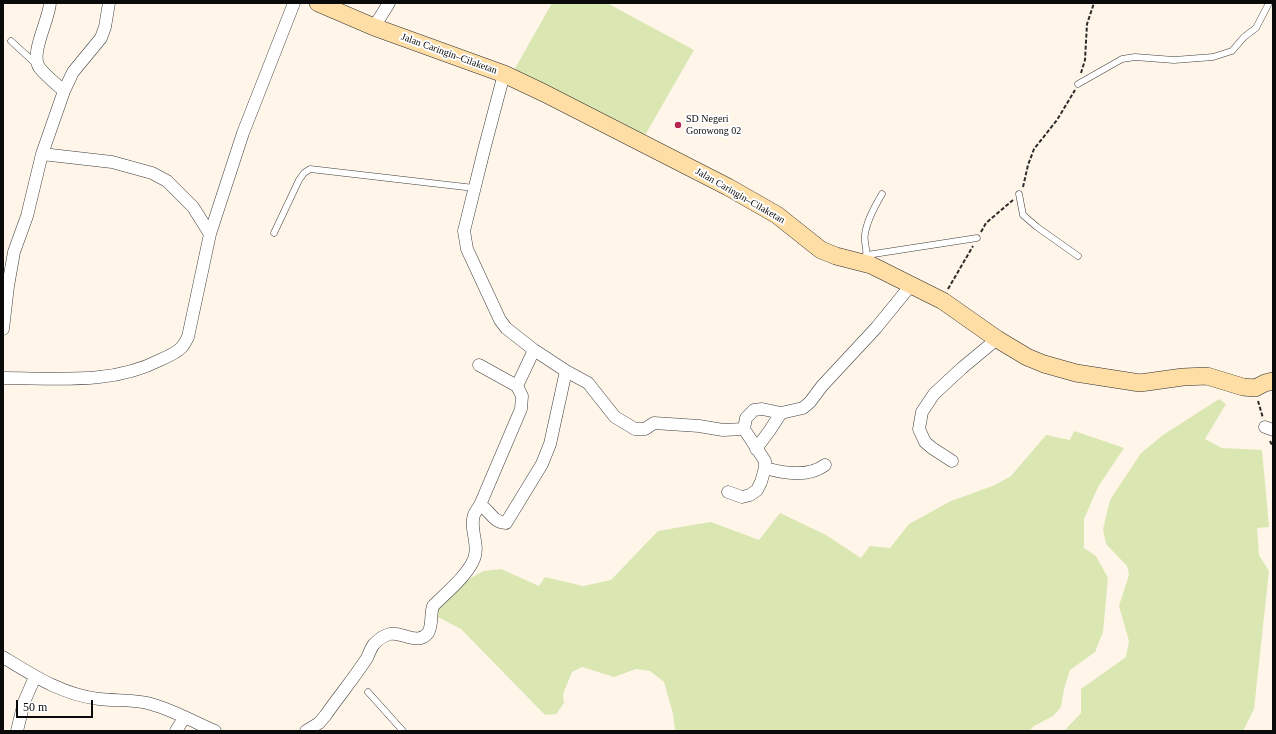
<!DOCTYPE html>
<meta charset="utf-8">
<style>
body{margin:0}
#map{position:relative;width:1276px;height:734px;overflow:hidden;background:#fff5e8;font-family:"Times New Roman",serif}
canvas{display:block}
.frame{position:absolute;inset:0;border:4px solid #0a0a0a;pointer-events:none}
.scale{position:absolute;left:16px;top:700px;width:77px;height:18px;box-sizing:border-box;border:2px solid #0a0a0a;border-top:0;padding-left:5px;font-size:12px;line-height:14px;white-space:nowrap;color:#0a0a0a;-webkit-text-stroke:3px #fff;paint-order:stroke}
</style>
<div id="map">
<canvas width="1276" height="734"></canvas>
<div class="frame"></div>
<div class="scale">50 m</div>
</div>
<script>
const c = document.querySelector('canvas').getContext('2d');
c.lineJoin = 'round';
function paint(path, color) {
  c.fillStyle = color;
  c.fill(path, 'evenodd');
}
function strokePath(path, color, width, dash) {
  c.strokeStyle = color;
  c.lineWidth = width;
  c.lineCap = dash ? 'butt' : 'round';
  c.setLineDash(dash || []);
  c.stroke(path);
}
function label(font, color, halo, rows, align = 'center') {
  c.font = font + ' "Times New Roman",serif';
  c.lineWidth = 4;
  c.setLineDash([]);
  c.textBaseline = 'middle';
  c.strokeStyle = halo;
  c.fillStyle = color;
  for (const [text, x, y, turn = 0] of rows) {
    c.save();
    c.translate(x, y);
    c.rotate((+turn || 0) * Math.PI / 180);
    c.textAlign = isNaN(turn) ? turn : align;
    if (halo) c.strokeText(text, 0, 0);
    c.fillText(text, 0, 0);
    c.restore();
  }
}
paint(new Path2D(`
 M552,3H607L694,50L644,137L513,72Z
 M1219,399L1226,404L1205,439L1222,448L1262,450L1269,527L1257,528L1259,555L1269,571L1254,709L1243,731H1064L1081,713V689L1126,657L1129,641L1119,606L1129,575L1127,566L1106,544L1103,529L1110,500L1141,453L1163,435Z
 M1074,431L1124,448L1098,487L1084,519V548L1096,556L1108,578L1103,632L1095,652L1070,670L1064,689L1061,707L1053,716L1034,726L1029,731H675L673,714L664,682L650,671L636,669L614,677L582,667L572,672L563,694L564,703L556,714L545,715L461,629L432,614L461,583L484,571L501,569L539,586L545,577L583,586L611,580L658,531L692,525L711,522L759,540L780,513L826,535L861,558L870,546L890,548L909,524L951,501L995,485L1011,476L1046,435L1070,440Z`), '#dae7b3');
const lane = new Path2D(`
 M11,41L36,64
 M1078,84L1122,59L1135,57L1174,60L1213,57L1232,51L1244,37L1256,28L1269,3
 M1019,194L1023,215L1037,227L1078,256
 M274,233L299,180L304,173L310,169L474,188
 M867,255L977,238
 M865,259C869,251 863,242 865,234C867,220 875,206 882,194
 M368,692L403,731`);
const street = new Path2D(`
 M50,3C49,20 30,53 39,67C44,74 57,85 64,91
 M374,27L389,3
 M504,74L485,146L464,231L467,249L500,320L506,328L534,350L566,371L588,383L615,417L635,429H645L654,423L699,426L723,430L744,429
 M42,154L112,162L152,173L167,181L193,207L210,234
 M3,329L8,286L14,252L27,216L42,154L64,91L73,72L101,38L105,27L109,3
 M479,365L517,386L522,396L521,409L480,505
 M3,378C55,378 112,385 160,360C167,357 176,353 181,348C184,345 186,341 188,337L210,234L243,133L294,3
 M517,386L534,350
 M1265,427L1273,430
 M756,449L770,430L781,413
 M952,461L932,448L925,442L919,429L922,412L934,394L962,368L997,339
 M765,468C783,473 808,478 825,465
 M728,492L742,497L750,495L757,490L761,482L765,468V461L744,429L746,418L754,410L762,409L781,413L803,408L810,402L822,386L876,328L911,285
 M3,657C34,676 63,695 99,699C116,701 135,699 151,704C173,710 194,722 215,731
 M17,731L24,702L35,677
 M176,731L184,718
 M306,731L319,723L325,716C339,696 354,678 367,658C369,653 371,648 374,644C378,640 385,635 390,634C401,631 418,646 428,633C433,625 430,614 433,606C446,593 467,576 474,559C480,545 469,529 474,515C475,512 478,508 480,505C491,511 492,522 506,523L542,464L550,444L566,371`);
const secondary = new Path2D(`
 M318,3L374,27L504,74L544,93L728,187L777,215L821,250L836,256L871,265L943,301L997,339L1027,357L1044,364L1076,373L1140,383L1183,377L1207,376L1243,387L1255,388L1265,383L1273,381`);
strokePath(lane, '#3d3d3d', 7);
strokePath(street, '#3d3d3d', 13);
strokePath(secondary, '#2c2c2c', 18);
strokePath(new Path2D(`
 M1081,73L1085,60L1087,24L1094,3
 M1023,187L1028,165L1034,149L1057,120L1075,90
 M981,232L986,223L1013,200
 M948,289L973,246
 M1258,401L1263,418
 M1270,441L1273,447`), '#2c2c2c', 2, [4, 2]);
strokePath(lane, '#fff', 6);
strokePath(street, '#fff', 12);
strokePath(secondary, '#fedea4', 17);
for (const [x, y, r, color] of [
 [678,125,4,"#b6264f"]
]) {
  const dot = new Path2D();
  dot.arc(x, y, r, 0, 2 * Math.PI);
  c.fillStyle = color;
  c.fill(dot);
  strokePath(dot, '#fff', 1.5);
}
label('10px', '#0a0a0a', '#fff', [
 ["Jalan Caringin–Cilaketan",449,54,20],
 ["Jalan Caringin–Cilaketan",740,196,30]
]);
label('10px', '#0a0a0a', '#fff', [
 ["SD Negeri",686,119],
 ["Gorowong 02",686,131]
], 'left');
</script>
